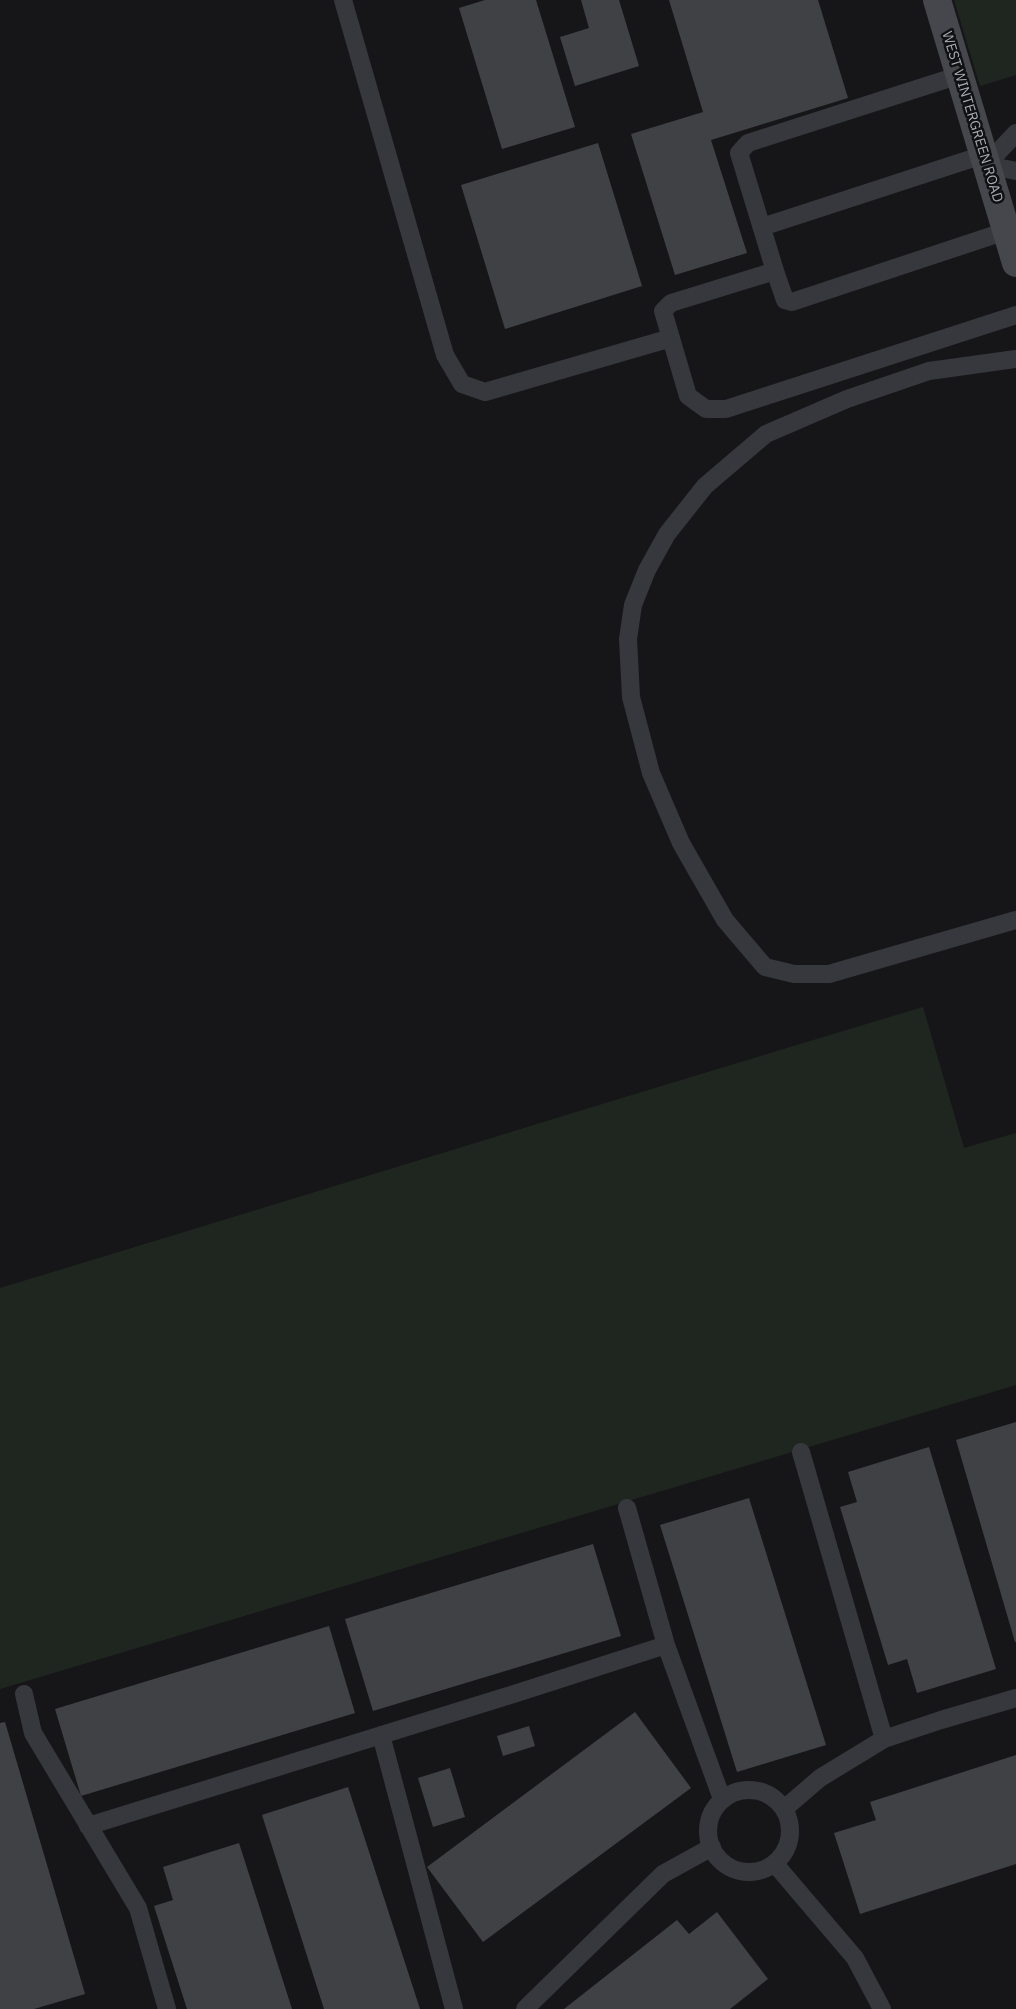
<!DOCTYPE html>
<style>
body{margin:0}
canvas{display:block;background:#161618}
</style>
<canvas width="1016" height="2009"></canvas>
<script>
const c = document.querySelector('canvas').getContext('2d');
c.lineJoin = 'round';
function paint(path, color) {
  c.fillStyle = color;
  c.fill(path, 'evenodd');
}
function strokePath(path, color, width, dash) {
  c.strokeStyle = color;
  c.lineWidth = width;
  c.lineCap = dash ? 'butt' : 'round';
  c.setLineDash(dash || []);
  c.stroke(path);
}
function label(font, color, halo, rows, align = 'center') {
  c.font = font + ' "IBM Plex Sans",sans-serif';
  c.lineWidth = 5;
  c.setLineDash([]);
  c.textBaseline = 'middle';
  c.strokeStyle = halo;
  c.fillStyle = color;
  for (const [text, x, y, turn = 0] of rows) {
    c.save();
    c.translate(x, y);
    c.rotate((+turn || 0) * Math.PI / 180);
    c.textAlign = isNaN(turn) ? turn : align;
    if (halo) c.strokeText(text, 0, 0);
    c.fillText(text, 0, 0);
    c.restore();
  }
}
paint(new Path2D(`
 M954,0H1016V75L980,86Z
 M923,1007L964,1148L1016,1133V1385L0,1689V1288C308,1195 615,1099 923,1007Z`), '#1e261f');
paint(new Path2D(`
 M485,0H536L575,127L502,149L459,8Z
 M581,0H619L639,66L575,86L560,37L589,28Z
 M669,0H818L848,98L711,140L747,253L675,275L631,134L703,112Z
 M598,143L642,286L505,329L461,185Z
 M1016,1422V1642H1015L956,1440Z
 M929,1447L996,1669L917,1693L907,1659L888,1665L840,1507L857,1502L848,1472Z
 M749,1498L826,1745L737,1772L660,1525Z
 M593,1544L621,1636L373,1711L345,1619Z
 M329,1626L355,1713L81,1796L55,1709Z
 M635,1712L691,1788L483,1942L427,1867Z
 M5,1722L85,1994L34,2009H0V1723Z
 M529,1726L535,1746L503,1756L497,1736Z
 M1016,1755V1864L860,1914L834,1833L876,1820L870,1802Z
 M450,1768L465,1817L433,1827L418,1778Z
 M348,1787L420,2009H324L262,1815Z
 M239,1843L292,2009H187L154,1906L173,1900L163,1867Z
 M717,1912L768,1979L730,2009H564L677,1920L689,1934Z`), '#404145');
strokePath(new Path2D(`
 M343,0L445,355L462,384L485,392L671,338
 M960,75L748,143L739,153L775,271L671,303L663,311L688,396L706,409H726L1016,315
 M986,165L1016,133
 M986,165L1016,171
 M762,227L983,155
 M775,271L785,300L792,302L1006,231
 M1016,359L929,371L847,399L766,434L705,486L667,534L647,570L633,605L628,639L631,697L651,773L681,843L725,920L765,967L794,974H829L1016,920
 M801,1452L884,1739
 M627,1508L666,1645L722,1799
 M24,1694L33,1733L138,1908L167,2009
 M381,1735L454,2009
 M708 1831a41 41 0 1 1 82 0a41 41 0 1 1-82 0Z
 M784,1809L820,1778L884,1739L941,1720L1016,1698
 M88,1826L517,1693L666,1645
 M775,1864L855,1958L882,2009
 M525,2009L663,1874L712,1847`), '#37383d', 18);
strokePath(new Path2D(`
 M937,0L1016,263`), '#45474d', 28);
label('14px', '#a8adb8', '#111113', [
 ["WEST WINTERGREEN ROAD",972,117,73]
]);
</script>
